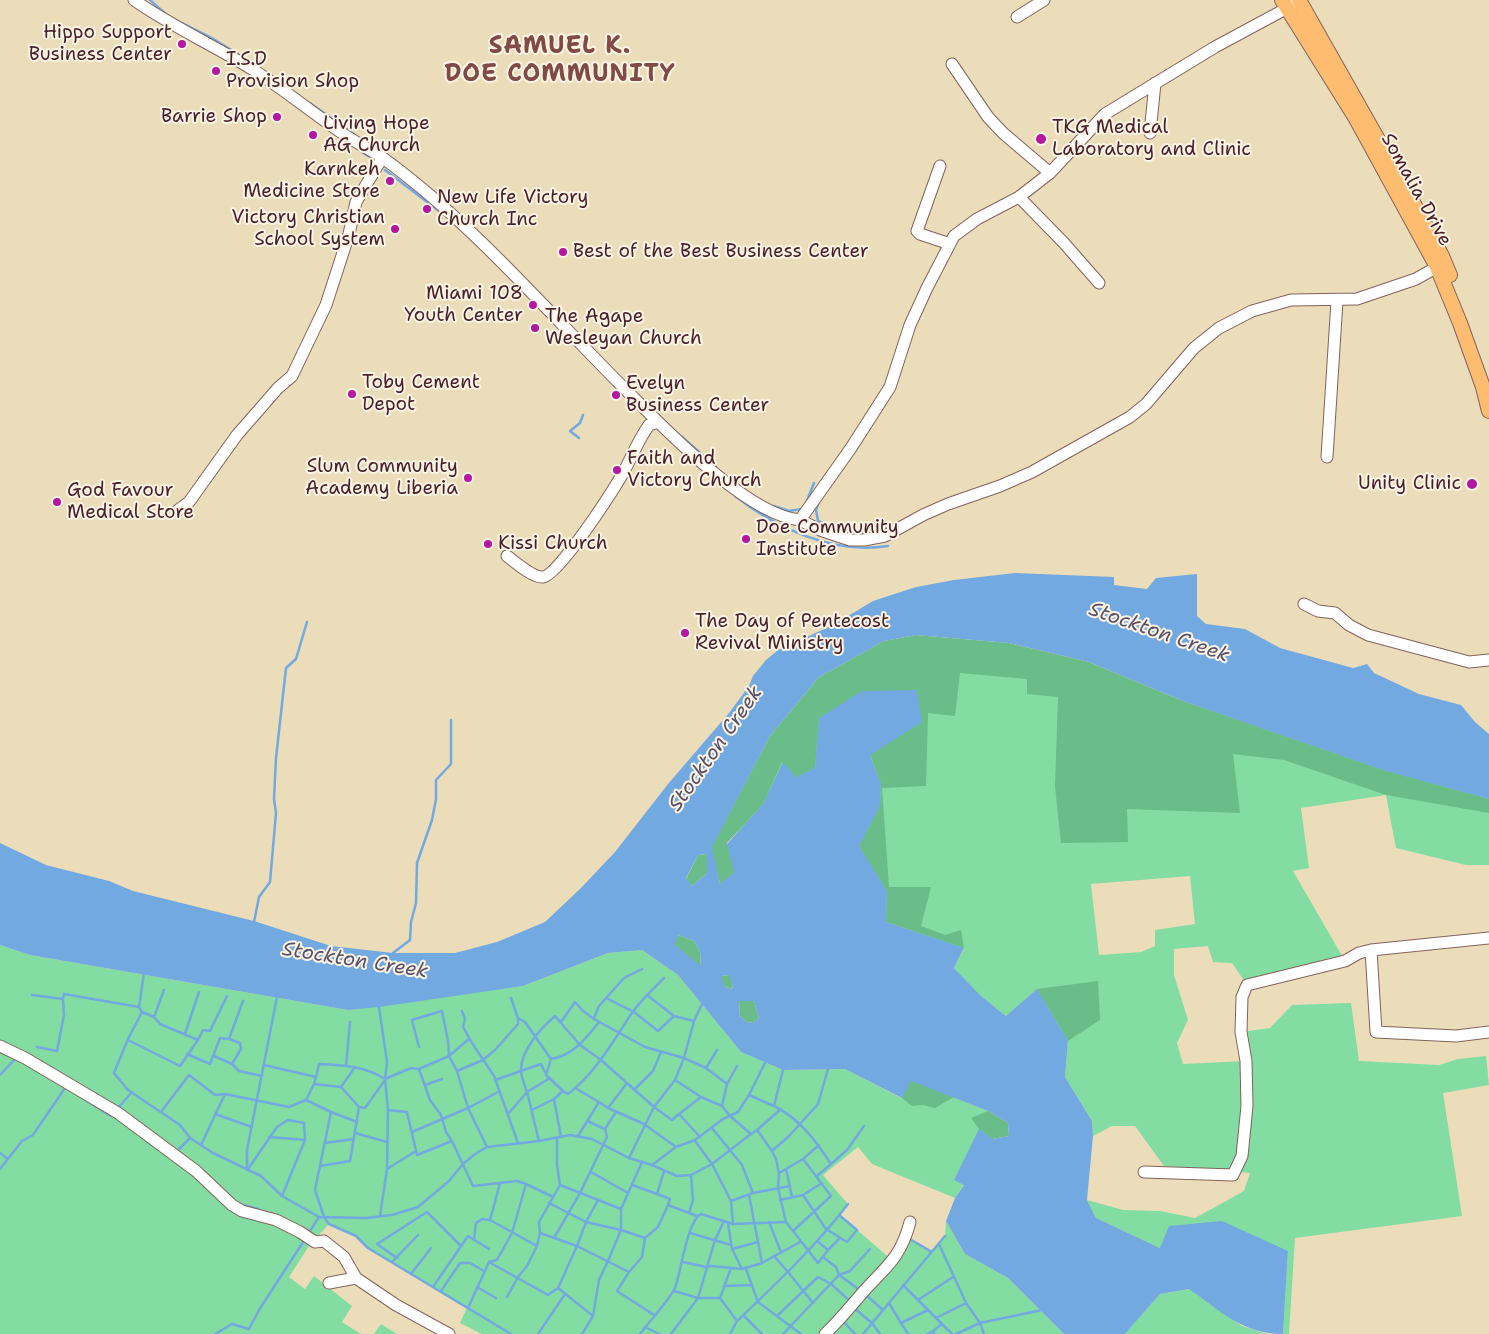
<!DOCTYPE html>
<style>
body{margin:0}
canvas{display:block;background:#ecddba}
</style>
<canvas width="1489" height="1334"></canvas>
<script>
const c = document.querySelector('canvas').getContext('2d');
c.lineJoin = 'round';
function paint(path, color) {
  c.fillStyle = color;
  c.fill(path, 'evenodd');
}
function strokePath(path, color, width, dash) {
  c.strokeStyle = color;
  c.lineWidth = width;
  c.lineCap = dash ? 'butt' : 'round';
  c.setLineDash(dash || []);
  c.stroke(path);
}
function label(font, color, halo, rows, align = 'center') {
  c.font = font + ' "Shantell Sans",sans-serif';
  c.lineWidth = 4;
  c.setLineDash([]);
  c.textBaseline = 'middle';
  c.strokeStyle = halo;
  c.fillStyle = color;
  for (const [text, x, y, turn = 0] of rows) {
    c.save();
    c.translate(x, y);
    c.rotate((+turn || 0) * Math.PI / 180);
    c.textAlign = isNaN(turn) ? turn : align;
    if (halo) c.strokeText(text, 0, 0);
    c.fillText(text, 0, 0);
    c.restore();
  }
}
paint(new Path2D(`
 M884,641L1183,701L1489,799V865H1466L1396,848L1386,795L1301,808L1309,868L1293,871L1345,961L1247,985L1232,963L1213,962L1208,946L1174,949V975L1188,1020L1177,1043L1183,1064L1246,1061L1241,1032L1270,1028L1292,1005L1351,1003L1359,1061L1439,1065L1458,1059L1486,1056L1489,1085L1443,1093L1462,1216L1295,1238L1289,1334H1283L1288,1251L1160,1248L1096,1218L1087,1200L1123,1210L1160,1211L1195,1218L1244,1191L1250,1173L1164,1166L1135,1126H1112L1093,1136L1092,1121L1065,1077L1068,1041L1037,990L1006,1016L981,996L954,968L964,949L886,922L725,824ZM1190,876L1195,924L1155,930V946L1141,952L1099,955L1091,884Z
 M0,945L30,955L348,1010L523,986L608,953L642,950L678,975L741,1052L783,1070L845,1069L901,1098L910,1080L988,1111L1008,1123L955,1180L964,1184L955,1198L872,1164L858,1147L823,1175L848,1204L840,1215L893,1261L907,1236L932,1252L945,1236L946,1221L965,1254L1008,1278L1064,1334H482L460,1323L467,1308L368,1248L356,1236L329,1224L309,1246L289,1277L305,1289L314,1276L352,1306L342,1322L361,1334H0Z
 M1190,1289L1242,1326L1267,1334H1125L1160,1294Z
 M381,1324L397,1334H374Z`), '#83dca2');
paint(new Path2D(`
 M916,635L1009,643L1089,662L1183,701L1383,770L1489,799V813L1386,795L1284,760L1233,754L1240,813L1127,809L1128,842L1061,843L1055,786L1058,697L1027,694V679L960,673L955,716L928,713L926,786L882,788L889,887H931L921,926L945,935L961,930L964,948L886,922L887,891L859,846L880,806L881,784L870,754L922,722L819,718L815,768L796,777L782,762L763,804L727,843L735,873L720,884L711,848L770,736L819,677L884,641Z
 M707,854V873L692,886L686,879L698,855Z
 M678,935L694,941L700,952L701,967L674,945Z
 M730,975L733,989L725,987L720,976Z
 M1098,981L1100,1020L1068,1041L1037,989Z
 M739,1001H754L759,1018L753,1023L747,1022L740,1016Z
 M910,1080L954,1097L935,1108L923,1105L912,1106L902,1098Z
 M988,1111L1008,1123L1009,1136L992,1139L979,1129L971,1118Z`), '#6abc88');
paint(new Path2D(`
 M1015,573L1114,577V585L1147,589L1156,578L1197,574V616L1206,624L1245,629L1280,648L1353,668L1367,664L1374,673L1419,694L1461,705L1475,722L1489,734V799L1383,770L1183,701L1089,662L1009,643L916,635L884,641L819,677L770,736L712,847L720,884L734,872L727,844L763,804L783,762L796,777L815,768L819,718L862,691L917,690L922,722L870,755L881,784L880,806L859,846L887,891L886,922L964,948L954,968L981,996L1006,1016L1037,989L1068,1041L1065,1077L1092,1121L1093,1136L1087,1200L1096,1218L1160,1248L1169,1226L1222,1221L1288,1251L1283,1334C1242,1334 1221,1311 1189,1289L1160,1294L1125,1334H1064L1008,1278L965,1254L946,1221L955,1198L964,1185L954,1180L979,1129L992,1139L1009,1136L1008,1123L988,1111L911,1081L902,1098L845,1069L783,1070L741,1052L678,975L642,950L608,953L523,986L379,1007L348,1010L30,955L0,945V843L46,865L109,881L133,891L254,921L331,946L393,953H455L497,942L545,922L581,888L615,852L668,784L729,713L749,686L753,676L766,660L778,650L833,625L873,601L916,587L954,580ZM707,854V873L692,886L686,878L698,855ZM678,935L694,941L700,952L701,966L675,945ZM729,975L733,988V989L725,987L721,976ZM739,1001H754L759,1018L753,1023L747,1022L740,1016Z`), '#72a9e1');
strokePath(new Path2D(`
 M150,0L168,16L210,37L238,54
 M310,103L355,135
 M362,152L373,159
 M385,170L439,211
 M608,379L634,406
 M681,436L716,467
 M579,438L570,431L580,423L583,415
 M735,496C776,528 834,555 888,546
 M819,502L816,510L818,521L839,530L867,534
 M806,503L814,483
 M774,506L789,511L802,509
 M880,532L895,524
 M254,922L259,897L270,882L276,813L274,799L276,758L286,668L296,659L307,622
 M392,956L393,953L410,940L411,922L416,903L417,863L432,820L436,799V780L451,764V720
 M144,973L139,1007L142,1012L128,1039L114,1073L128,1090L180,1125L190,1138L213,1153L261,1176L282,1196L319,1217L366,1218L392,1215L418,1207L449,1181L463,1164L475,1154L487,1147L539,1141L570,1135L592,1139L629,1158L654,1107L675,1080L684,1058L694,1021L702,1004
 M32,995L63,999
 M647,995L674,1016L694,1021
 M606,998L634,1012L658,1031L674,1016
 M379,1007L387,1062L385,1079L388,1110L387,1169L380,1216
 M462,1011L465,1019L463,1027L472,1043L494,1076L518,1143
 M142,1012L154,1017L160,1024L198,1040L203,1030L210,1031L227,996
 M154,1017L164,990
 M518,1018L525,1022L551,1059
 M594,1018L599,1006L624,978L642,969
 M561,1022L575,1002L583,1011L594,1019L645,1047L684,1058L706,1068L727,1084L722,1106
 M185,1034L199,992
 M128,1040L180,1066L198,1040
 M37,1047L57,1051L64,1015L63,999L64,994L139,1007
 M419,1047L412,1020L442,1011L448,1041L449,1056L457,1071L468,1108L487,1147
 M187,1054L210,1064L220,1038L228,1039
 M214,1056L232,1064L239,1071L262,1076
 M232,1064L241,1049L240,1043L229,1039L243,1001
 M264,1065L316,1077L314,1084L341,1087L359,1107L365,1108L385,1080
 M346,1066L350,1022
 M706,1068L717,1050
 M419,1069L430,1100L441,1115L446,1132L452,1141
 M457,1071L483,1060L495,1050L518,1024V1018L511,998
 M0,1075L16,1058
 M316,1077L319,1064C342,1065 365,1066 385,1079L411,1068L419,1069L449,1056L469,1039
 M495,1080L541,1064L545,1072
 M675,1080L701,1097L722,1106L730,1116L751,1134L757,1130L772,1151L789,1136L818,1104L828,1069
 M727,1084L737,1066
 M425,1085L442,1079
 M341,1087L355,1067
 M575,1088L599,1102
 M634,1090L653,1071L661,1052
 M563,1091L546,1075L551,1059C573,1056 586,1038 599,1022
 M749,1095L774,1106L783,1070
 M84,1099L111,1116L113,1114
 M554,1099L561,1137
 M306,1100L331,1112L315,1190L324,1217L329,1224L356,1236L368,1248L511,1334
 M774,1106C799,1118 816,1141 831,1164L847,1150L864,1126
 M118,1108L132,1092
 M608,1108L644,1124L676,1147
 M388,1110L407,1112L417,1155L452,1141L473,1186L517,1181L526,1184L553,1197
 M532,1110L554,1099L563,1091L568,1094C594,1074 609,1048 626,1022C636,1005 651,991 664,978
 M161,1112L189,1075L215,1095L225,1094
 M331,1112L357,1122
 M215,1114L252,1127
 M508,1114L527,1092L550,1078
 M679,1114L701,1097
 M587,1121L605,1129L616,1112
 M712,1128L742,1165L753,1193
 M757,1130L781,1109
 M412,1132L468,1108L500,1091
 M355,1133L387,1142
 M578,1136L599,1102L608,1108L627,1083
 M269,1137L305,1140
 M539,1141C535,1126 532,1111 528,1096C526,1088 521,1078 521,1070C521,1050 541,1028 555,1016L580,1045L601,1060L654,1107L672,1120L679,1114L700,1137
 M695,1141L712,1164L731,1201L753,1193L790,1186
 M325,1143L354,1139
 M201,1145L225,1094L289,1107L306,1100L314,1084
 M772,1151L776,1159L779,1173L778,1188L786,1222L818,1263L828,1250
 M176,1152L190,1138
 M0,1153L8,1159
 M629,1158L652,1165L676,1147L695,1140L723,1119L738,1112L749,1095L765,1063
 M652,1165L677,1176L691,1175
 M320,1166L350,1161L359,1107
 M0,1169L22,1141L33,1135L65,1088
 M248,1169L277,1127L288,1120L304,1123L305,1140L282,1196
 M387,1169L416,1151
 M786,1169L792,1197
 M247,1170V1150L277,997
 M591,1172L628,1193
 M779,1173L803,1159L819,1145
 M817,1176L831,1164
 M560,1185L621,1209L642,1162
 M632,1185L657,1194L664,1171
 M657,1194L670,1199L668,1205
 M749,1195L762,1263
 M803,1195L826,1229L847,1242L857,1230L839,1215
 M780,1200L803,1195L822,1183
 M731,1201L733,1224
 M549,1203L586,1222L621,1230L645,1238L658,1227L668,1205L697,1216
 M239,1204L258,1209
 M689,1213L693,1200L691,1175L712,1164L751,1134
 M490,1220L500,1183
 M769,1222L781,1252
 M728,1223L732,1249L742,1269
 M793,1231L831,1196L803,1159
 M540,1233L577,1246L629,1272L642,1257L645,1238
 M690,1233L731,1245
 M308,1234L319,1217
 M554,1238L580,1193L607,1137L605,1129
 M908,1238L932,1252
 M474,1240L476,1223L482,1219L490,1220L537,1246
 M817,1241L828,1250L840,1238
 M939,1244L966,1303L980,1323L1042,1310
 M732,1249L758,1242
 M774,1256L788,1272L813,1303
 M823,1257L836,1267L839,1275L850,1271L870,1249
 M397,1258L377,1244L427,1212L461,1246
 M392,1262L418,1235
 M489,1262L548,1295L558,1288L577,1246L586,1222L598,1200
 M683,1262L706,1267L711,1266L742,1269L762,1263L800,1242
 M746,1269L758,1302L801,1334
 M629,1272L617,1291L654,1315
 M411,1274L431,1248
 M903,1285L942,1324L933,1331L934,1334
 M724,1286L752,1285
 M433,1287L468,1236L489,1249
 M477,1287L496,1298
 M558,1288L593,1316
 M441,1291L460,1263H470L484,1271
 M674,1291L698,1298H720L731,1268
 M865,1294L883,1310
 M507,1297L518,1277L527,1266L537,1246L540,1233L539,1222L560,1185L557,1165V1138
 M720,1298L737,1321C776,1284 815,1247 848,1204
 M918,1300L953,1277
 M889,1303L901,1323L928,1310
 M853,1307L872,1323L880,1334
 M468,1308L489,1262L497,1260L512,1233L526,1184
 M743,1315L762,1334
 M777,1316L818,1277L831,1284L850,1301
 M936,1318L966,1303
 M842,1320L855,1334
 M901,1323L908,1334
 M942,1324L952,1334
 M645,1327L659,1334
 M215,1334L232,1324L249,1329L259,1310L305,1239
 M538,1334L565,1294
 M582,1334L593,1316L599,1280L608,1261L621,1230V1209
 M640,1334C647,1324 671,1298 675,1288C681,1272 687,1221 701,1214L733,1224L786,1222
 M671,1334L698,1298L715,1240L724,1221
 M730,1334L737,1321
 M783,1334L839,1275L861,1291
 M863,1334L945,1236
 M927,1334L933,1331
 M956,1334L980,1323L984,1334`), '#72a9e1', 2.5);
const minor = new Path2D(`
 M134,0C171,26 213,45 252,69C282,88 310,111 339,131C353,141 369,149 383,158C476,226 549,314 630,394C667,431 749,516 800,520L851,448L890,387L910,325L927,288L954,236L977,219L1019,197L1050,173L1105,114L1215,47L1293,5
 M1017,17L1044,0
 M952,64L988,117L1003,133L1050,173
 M1150,133L1155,83
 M940,166L917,231L920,234L950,244
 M1019,197L1064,243L1099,283
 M1327,457L1337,301
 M177,511L189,502L237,435L278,388L292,376L326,305L349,234L356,202L382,158
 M800,520L820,530L850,540H864L885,536L923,515L948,504L1000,486L1032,472L1130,417L1146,404L1194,348L1219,328L1252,311L1291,300L1357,299L1416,279L1437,267
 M507,556C515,562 533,578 543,577C558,576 612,492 622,475C631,459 638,440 649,425L658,422
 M1304,604L1318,611L1335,613L1349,625L1368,635L1469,662L1489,660
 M1371,950L1376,1032L1456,1036L1489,1032
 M0,1046L25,1058L118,1113L196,1171L232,1205L242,1211L276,1220L300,1232L315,1242L324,1241L344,1257L356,1278L329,1283
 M1144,1172L1233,1175L1242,1156L1247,1106L1246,1061L1241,1032L1242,997L1247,985L1345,961L1359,953L1371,950L1489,938
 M356,1278L396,1305L449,1334
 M825,1334C839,1321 851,1306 864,1291C887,1266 901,1257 910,1222`);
const major = new Path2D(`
 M1282,0L1355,117L1437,267L1460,323L1483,387L1489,411
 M1299,0L1402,182L1442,256L1450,275`);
strokePath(minor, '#83625d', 13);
strokePath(major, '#83625d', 16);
strokePath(minor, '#fff', 11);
strokePath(major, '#febc70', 14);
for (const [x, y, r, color] of [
 [182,44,5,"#b5179e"],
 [216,71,5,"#b5179e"],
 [277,117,5,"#b5179e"],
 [313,135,5,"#b5179e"],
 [1041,139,6,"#b5179e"],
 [390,181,5,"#b5179e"],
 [427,209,5,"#b5179e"],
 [395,229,5,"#b5179e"],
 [563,252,5,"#b5179e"],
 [533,305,5,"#b5179e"],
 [535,328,5,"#b5179e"],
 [352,394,5,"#b5179e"],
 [616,395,5,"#b5179e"],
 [617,470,5,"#b5179e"],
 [468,478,5,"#b5179e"],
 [1472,484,6,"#b5179e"],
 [57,502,5,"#b5179e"],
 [746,539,5,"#b5179e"],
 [488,544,5,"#b5179e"],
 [685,633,5,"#b5179e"]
]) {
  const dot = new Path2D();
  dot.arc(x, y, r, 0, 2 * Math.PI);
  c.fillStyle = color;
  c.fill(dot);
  strokePath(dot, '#fcf5e5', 2);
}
label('19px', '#4a1f2b', '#fcf5e5', [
 ["Hippo Support",172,33,"right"],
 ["Business Center",172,55,"right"],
 ["I.S.D",226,60],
 ["Provision Shop",226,82],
 ["Barrie Shop",267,117,"right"],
 ["Living Hope",323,124],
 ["AG Church",323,146],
 ["TKG Medical",1052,128],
 ["Laboratory and Clinic",1052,150],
 ["Karnkeh",380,170,"right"],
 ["Medicine Store",380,192,"right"],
 ["New Life Victory",437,198],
 ["Church Inc",437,220],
 ["Victory Christian",385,218,"right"],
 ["School System",385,240,"right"],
 ["Best of the Best Business Center",573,252],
 ["Miami 108",523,294,"right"],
 ["Youth Center",523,316,"right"],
 ["The Agape",545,317],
 ["Wesleyan Church",545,339],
 ["Toby Cement",362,383],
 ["Depot",362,405],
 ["Evelyn",626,384],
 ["Business Center",626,406],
 ["Faith and",627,459],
 ["Victory Church",627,481],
 ["Slum Community",458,467,"right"],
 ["Academy Liberia",458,489,"right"],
 ["Unity Clinic",1461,484,"right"],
 ["God Favour",67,491],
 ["Medical Store",67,513],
 ["Doe Community",756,528],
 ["Institute",756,550],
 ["Kissi Church",498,544],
 ["The Day of Pentecost",695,622],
 ["Revival Ministry",695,644]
], 'left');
label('19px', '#4a1f2b', '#fcf5e5', [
 ["Somalia Drive",1416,190,61]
]);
label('italic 20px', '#584f6b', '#fcf5e5', [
 ["Stockton Creek",1159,633,19],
 ["Stockton Creek",716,749,-55],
 ["Stockton Creek",355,961,9]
]);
c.letterSpacing = '1px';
label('bold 24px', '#814a44', '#fcf5e5', [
 ["SAMUEL K.",560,47],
 ["DOE COMMUNITY",560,75]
]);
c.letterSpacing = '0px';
</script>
